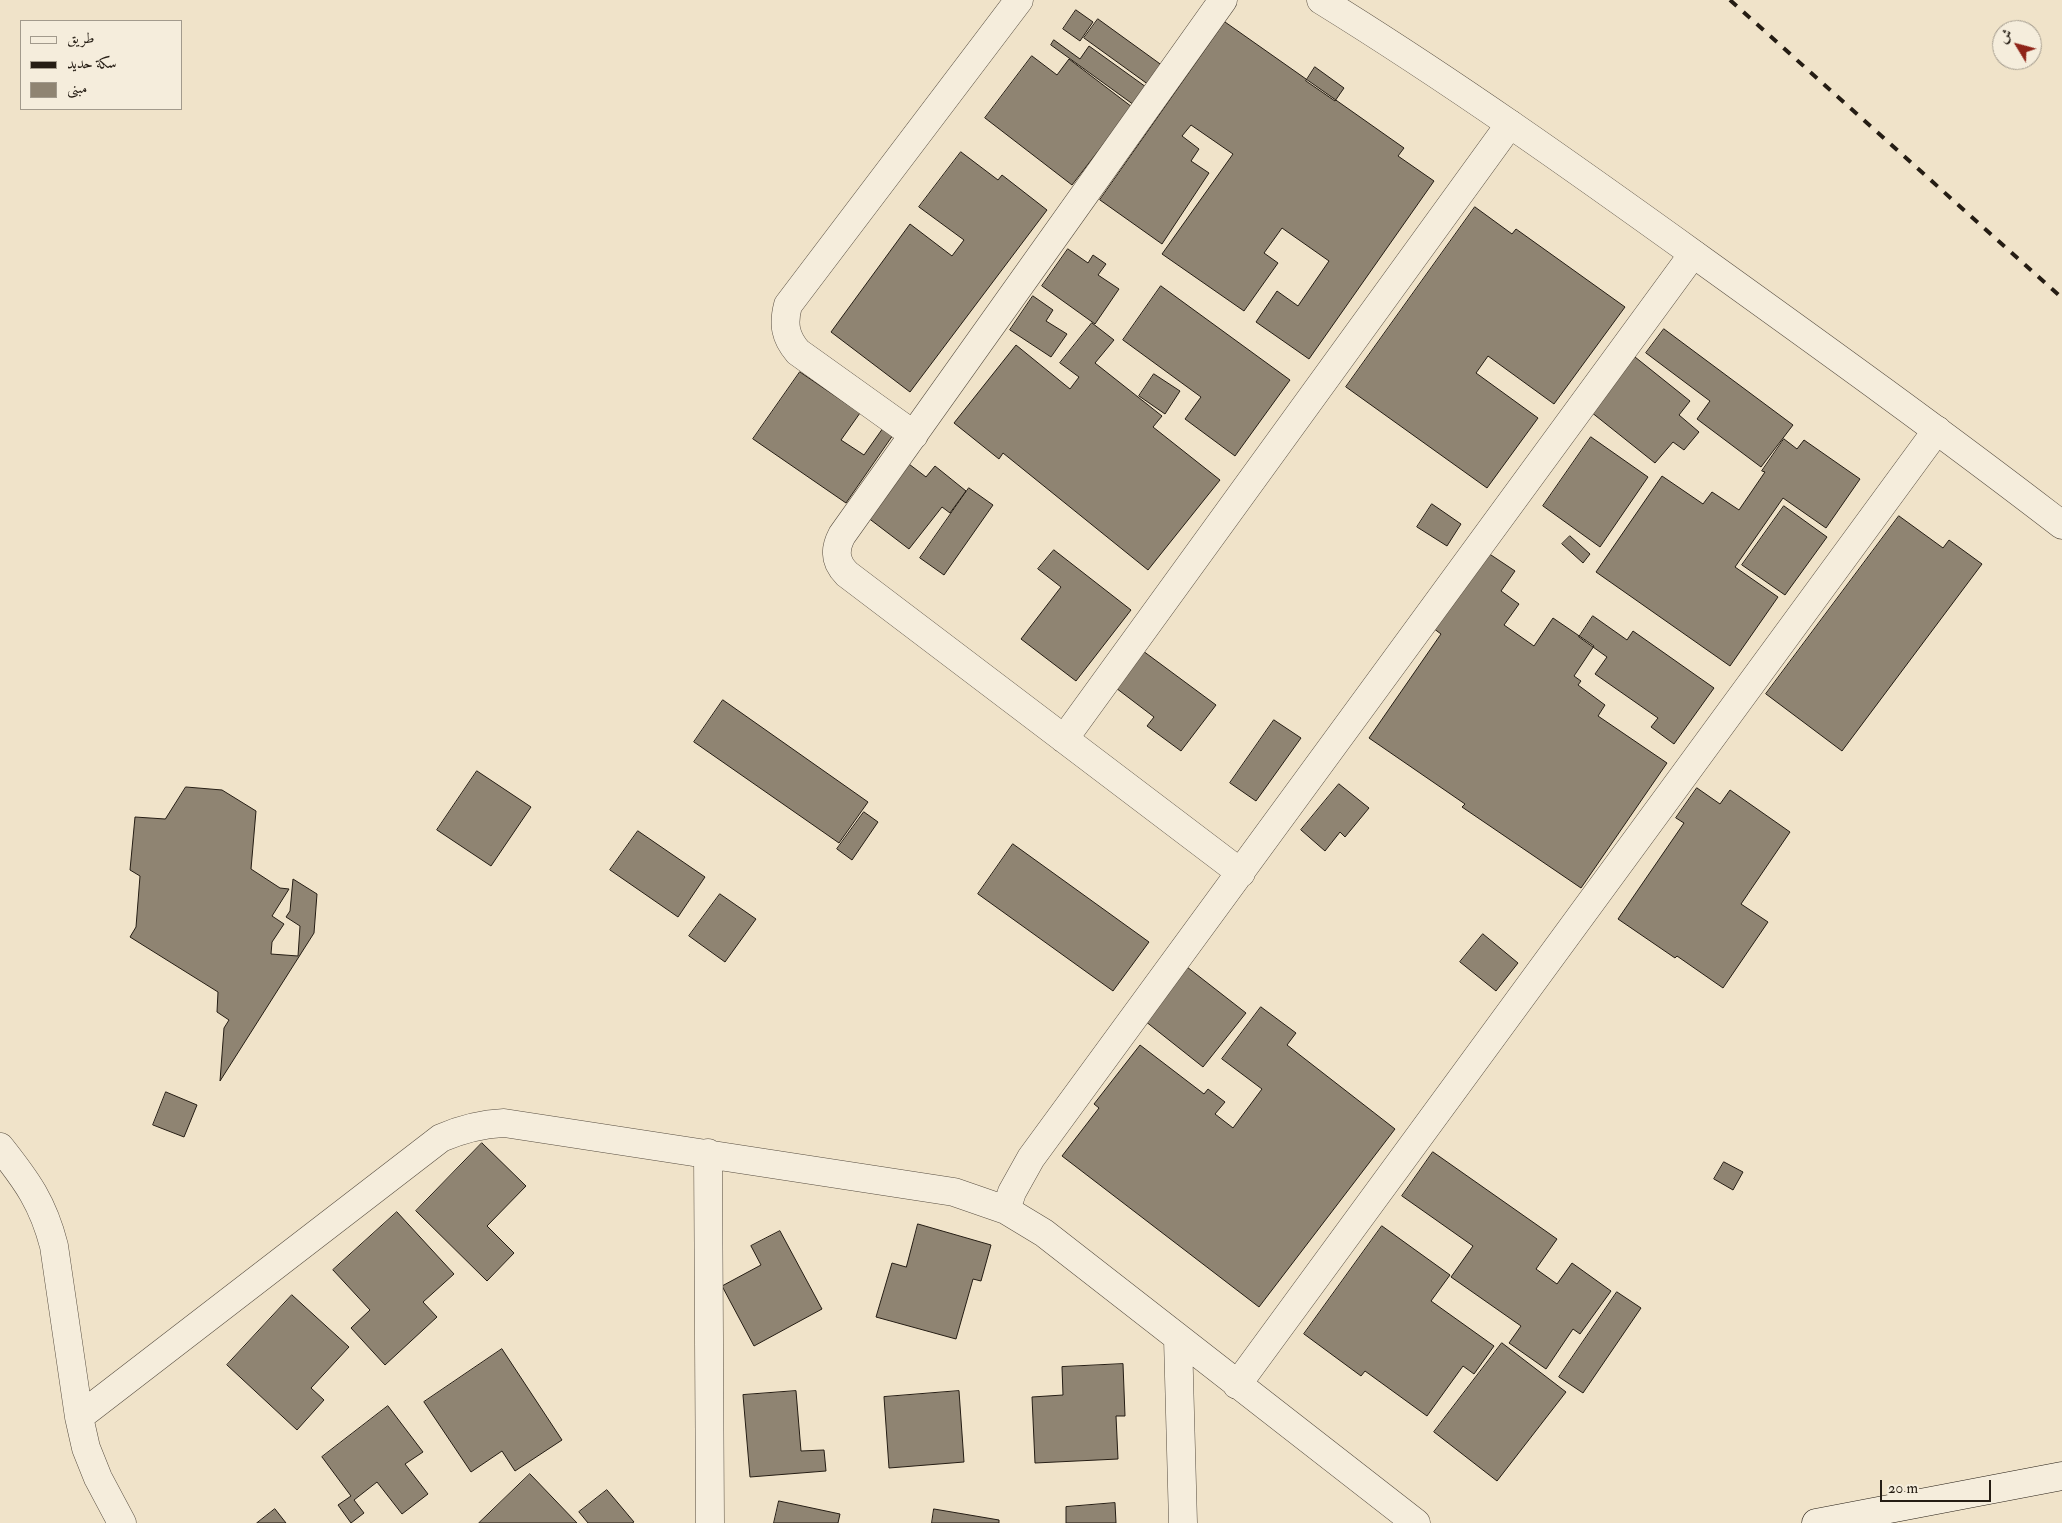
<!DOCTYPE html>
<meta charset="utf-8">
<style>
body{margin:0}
#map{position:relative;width:2062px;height:1523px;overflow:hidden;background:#f0e3c9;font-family:"IM FELL Double Pica",Amiri,serif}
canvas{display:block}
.legend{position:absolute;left:20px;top:20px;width:162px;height:90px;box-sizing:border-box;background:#f5eddc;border:1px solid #a29a8c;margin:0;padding:6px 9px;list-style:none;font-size:15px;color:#251d14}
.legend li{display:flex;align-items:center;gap:10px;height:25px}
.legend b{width:25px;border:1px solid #a29a8c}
.north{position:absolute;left:1992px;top:20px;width:50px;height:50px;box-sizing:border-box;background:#f5eddc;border:1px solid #a29a8c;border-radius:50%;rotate:307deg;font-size:14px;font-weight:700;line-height:20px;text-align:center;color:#251d14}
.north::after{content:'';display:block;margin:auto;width:18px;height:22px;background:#8f2418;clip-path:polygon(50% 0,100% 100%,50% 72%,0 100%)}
.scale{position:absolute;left:1880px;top:1480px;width:111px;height:22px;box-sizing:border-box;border:2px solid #251d14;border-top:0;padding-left:6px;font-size:15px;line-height:18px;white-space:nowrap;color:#251d14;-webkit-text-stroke:4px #f5eddc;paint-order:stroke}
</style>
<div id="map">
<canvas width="2062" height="1523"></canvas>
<ul class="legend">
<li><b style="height:6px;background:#f5eddc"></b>طريق</li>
<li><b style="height:6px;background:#251d14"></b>سكة حديد</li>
<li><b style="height:14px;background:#8f8472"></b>مبنى</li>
</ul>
<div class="north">ش</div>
<div class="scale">20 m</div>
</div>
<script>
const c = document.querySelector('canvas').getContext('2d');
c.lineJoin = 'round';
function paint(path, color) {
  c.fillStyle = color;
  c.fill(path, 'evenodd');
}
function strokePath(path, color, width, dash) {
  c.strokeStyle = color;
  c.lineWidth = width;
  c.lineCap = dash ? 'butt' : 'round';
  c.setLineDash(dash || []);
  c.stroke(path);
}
const building = new Path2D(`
 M1076,10L1093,22L1080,41L1063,29Z
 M1098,19L1163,66L1149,85L1084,38Z
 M1225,22L1404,148L1398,156L1434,181L1309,359L1256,322L1277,291L1298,306L1329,261L1282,228L1264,253L1278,263L1244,311L1162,254L1233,154L1191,125L1182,136L1199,149L1191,161L1209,173L1162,244L1100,200Z
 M1054,40L1080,59L1089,46L1146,87L1134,105L1051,45Z
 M1032,56L1057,75L1069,59L1132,107L1072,185L985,118Z
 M1315,67L1344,88L1335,101L1306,81Z
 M961,152L998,180L1002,175L1047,210L910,392L831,332L910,224L952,256L964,240L919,207Z
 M1475,207L1512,234L1516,229L1625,307L1554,404L1488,356L1476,373L1538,418L1487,488L1346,387Z
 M1068,249L1088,263L1093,255L1106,264L1098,275L1119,289L1095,324L1042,286Z
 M1161,286L1290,380L1235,456L1185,419L1201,397L1123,340Z
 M1033,296L1053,310L1046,321L1067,334L1051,357L1010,330Z
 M1092,323L1114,340L1095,363L1162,416L1153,427L1220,480L1148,570L1003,453L999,459L954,423L1016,345L1070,389L1079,377L1060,363Z
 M1664,329L1793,425L1761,467L1697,419L1710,401L1646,353Z
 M1630,353L1690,401L1679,415L1699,432L1684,450L1673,442L1655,463L1586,408Z
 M800,372L860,413L841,440L864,455L883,428L893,435L846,503L753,439Z
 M1154,374L1180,391L1165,414L1139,396Z
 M1591,437L1648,477L1600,547L1543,506Z
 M1784,439L1797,449L1804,440L1860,479L1826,528L1783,498L1735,567L1778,597L1730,666L1596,572L1662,476L1703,504L1712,492L1739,510L1765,472L1762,471Z
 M905,461L926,477L935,466L966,491L950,513L942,507L909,549L863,514Z
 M969,488L993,505L944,575L920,558Z
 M1432,504L1461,524L1447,546L1417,527Z
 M1784,506L1827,537L1785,595L1742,565Z
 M1899,516L1943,548L1949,540L1982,564L1842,751L1766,694Z
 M1570,536L1590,554L1583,563L1562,544Z
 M1054,550L1131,610L1076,681L1021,639L1061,587L1038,569Z
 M1485,551L1515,571L1501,591L1519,604L1504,625L1534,646L1553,618L1594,646L1574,676L1581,681L1578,685L1605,705L1598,716L1667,763L1581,888L1462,807L1465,804L1369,738L1441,634L1433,628Z
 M1593,616L1627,640L1633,631L1714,688L1674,744L1651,727L1658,718L1595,674L1607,657L1579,637Z
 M1139,648L1216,705L1181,751L1147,726L1154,717L1112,685Z
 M723,700L868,802L839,843L694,742Z
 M1274,720L1301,738L1256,801L1230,783Z
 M477,771L531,807L491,866L437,830Z
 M1339,784L1369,808L1345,837L1340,832L1325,851L1301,830Z
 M186,787L222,790L256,811L251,869L280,888L289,889L272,916L284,924L272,942L271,954L298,956L300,926L286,917L290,911L293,879L317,894L314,933L220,1081L224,1028L229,1020L217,1012L218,992L130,937L136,927L140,876L130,870L135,817L165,819Z
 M1697,788L1720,804L1730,790L1790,832L1741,904L1768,922L1723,988L1677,956L1675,958L1618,919L1684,823L1676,818Z
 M864,812L878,822L852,860L837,849Z
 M638,831L705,877L678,917L610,870Z
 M1013,844L1149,942L1113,991L978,894Z
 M720,894L756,919L725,962L689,936Z
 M1483,934L1518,963L1496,991L1460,962Z
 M1187,967L1246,1013L1203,1067L1145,1021Z
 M1261,1007L1296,1033L1287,1045L1395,1129L1259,1307L1062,1156L1099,1108L1094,1104L1140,1045L1204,1094L1208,1089L1225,1102L1215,1114L1233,1128L1262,1089L1222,1059Z
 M166,1092L197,1105L184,1137L153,1125Z
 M482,1143L526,1186L487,1226L514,1253L487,1281L416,1211Z
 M1433,1152L1557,1239L1536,1269L1557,1284L1572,1263L1611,1291L1580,1334L1573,1329L1546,1369L1509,1343L1521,1326L1451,1277L1473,1246L1402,1196Z
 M1724,1162L1743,1172L1733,1190L1714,1179Z
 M397,1212L454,1274L423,1302L437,1317L385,1365L351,1328L370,1310L333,1270Z
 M918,1224L991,1245L981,1281L973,1279L956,1339L876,1317L892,1263L906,1267Z
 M1382,1226L1450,1275L1431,1301L1494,1346L1474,1374L1463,1366L1427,1416L1365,1371L1361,1376L1304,1334Z
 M780,1231L822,1309L754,1346L722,1286L761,1265L751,1246Z
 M1617,1292L1641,1308L1583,1393L1559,1377Z
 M292,1295L349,1347L311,1388L324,1400L297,1430L227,1365Z
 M1502,1343L1566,1392L1497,1481L1434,1432Z
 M502,1349L562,1440L515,1471L502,1451L471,1472L424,1402Z
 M1123,1364L1125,1416H1116L1118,1459L1035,1463L1032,1397L1063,1395L1062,1367Z
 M796,1391L801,1451L824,1450L826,1471L750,1477L743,1395Z
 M959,1391L964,1462L889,1468L884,1397Z
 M388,1406L423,1452L405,1464L428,1494L402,1514L377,1482L354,1500L364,1513L351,1523L338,1505L351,1496L322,1457Z
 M530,1474L577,1523H479Z
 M607,1490L634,1522L632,1523H588L579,1512Z
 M779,1501L840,1514L838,1523H774Z
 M1115,1503L1116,1523H1066V1507Z
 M275,1509L286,1523H257Z
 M934,1509L999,1520V1523H932Z`);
paint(building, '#8f8472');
strokePath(building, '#251d14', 1);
const minor = new Path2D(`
 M1223,0L842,535C834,550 835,562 847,574L1241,873
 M914,435L798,352C785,337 783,324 788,305L1019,0
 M1064,739L1510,124
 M0,1147C27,1181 43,1203 54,1246L79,1417L86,1448L98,1478L122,1523
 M708,1153L710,1523
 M1006,1210L1012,1192L1031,1158L1693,254
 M1178,1339L1183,1523
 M1237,1385L1937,430
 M79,1417L441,1138C462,1129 481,1124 504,1123L954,1192L1006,1210L1044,1233L1416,1523`);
const tertiary = new Path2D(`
 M1321,0C1452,81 1577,170 1702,260C1823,347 1944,434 2062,525`);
const secondary = new Path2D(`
 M1816,1523L2062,1476`);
strokePath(minor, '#584e41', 29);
strokePath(tertiary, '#584e41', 29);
strokePath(secondary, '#251d14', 29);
strokePath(minor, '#f5eddc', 28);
strokePath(tertiary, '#f5eddc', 28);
strokePath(secondary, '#f5eddc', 28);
strokePath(new Path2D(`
 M1730,0L2062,298`), '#251d14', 4, [9, 9]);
</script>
